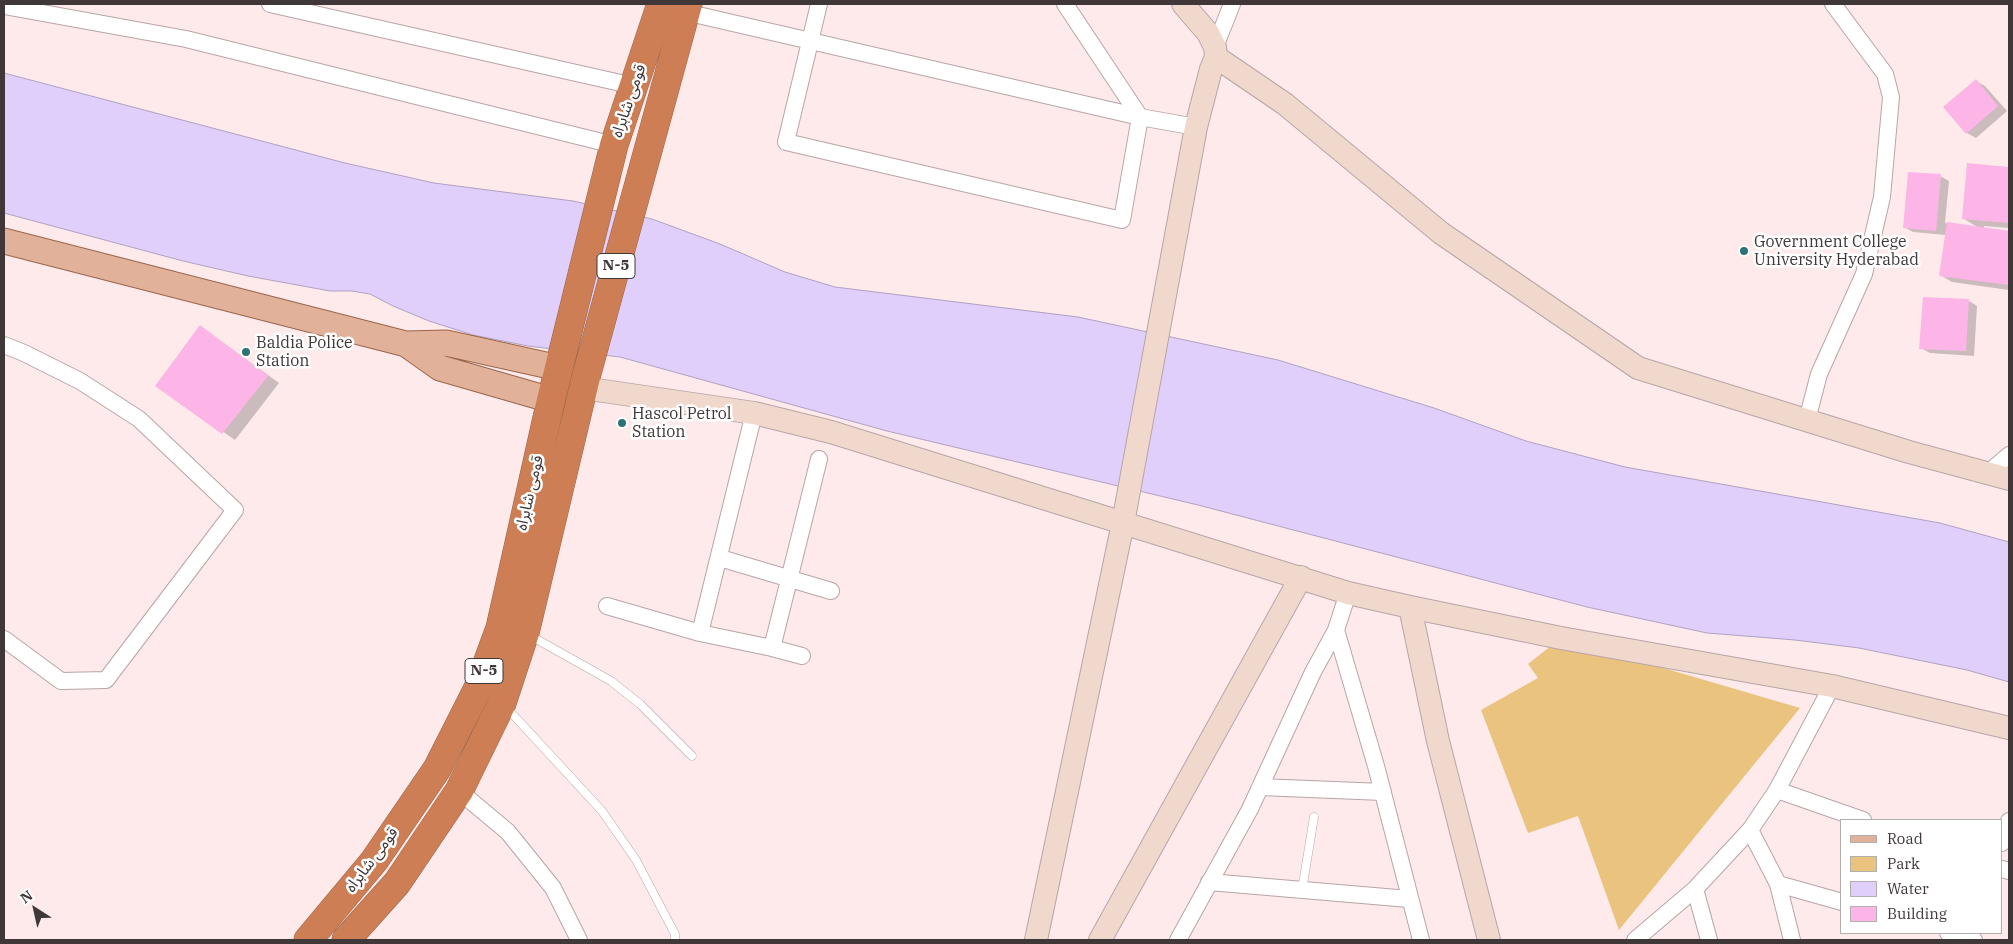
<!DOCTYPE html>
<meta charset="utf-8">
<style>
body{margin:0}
#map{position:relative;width:2013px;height:944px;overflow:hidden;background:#feeaeb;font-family:"IBM Plex Serif",serif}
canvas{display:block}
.frame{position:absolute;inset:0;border:5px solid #3f3738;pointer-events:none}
.legend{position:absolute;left:1840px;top:819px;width:162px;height:115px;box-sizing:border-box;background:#fff;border:1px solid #b2afaf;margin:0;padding:6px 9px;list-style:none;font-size:15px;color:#3f3738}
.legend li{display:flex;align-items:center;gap:10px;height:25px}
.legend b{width:25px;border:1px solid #b2afaf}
.north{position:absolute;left:10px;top:884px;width:50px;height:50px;-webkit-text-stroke:4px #fff;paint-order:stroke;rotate:325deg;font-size:14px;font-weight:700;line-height:20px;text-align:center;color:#3f3738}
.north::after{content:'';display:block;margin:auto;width:18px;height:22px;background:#3f3738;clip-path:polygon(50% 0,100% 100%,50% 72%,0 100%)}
</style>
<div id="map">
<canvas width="2013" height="944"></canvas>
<div class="frame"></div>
<ul class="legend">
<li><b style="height:6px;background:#e1b299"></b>Road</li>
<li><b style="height:14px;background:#eac37f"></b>Park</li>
<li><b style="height:14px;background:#e0cefb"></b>Water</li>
<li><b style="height:14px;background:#fdb4e7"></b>Building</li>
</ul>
<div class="north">N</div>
</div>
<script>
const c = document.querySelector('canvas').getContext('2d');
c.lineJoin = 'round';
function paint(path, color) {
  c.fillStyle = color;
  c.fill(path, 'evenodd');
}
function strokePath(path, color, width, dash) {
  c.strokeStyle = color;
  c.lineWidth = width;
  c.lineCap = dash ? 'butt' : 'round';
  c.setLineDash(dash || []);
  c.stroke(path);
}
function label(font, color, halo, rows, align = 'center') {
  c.font = font + ' "IBM Plex Serif","Noto Sans Arabic",serif';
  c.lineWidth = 5;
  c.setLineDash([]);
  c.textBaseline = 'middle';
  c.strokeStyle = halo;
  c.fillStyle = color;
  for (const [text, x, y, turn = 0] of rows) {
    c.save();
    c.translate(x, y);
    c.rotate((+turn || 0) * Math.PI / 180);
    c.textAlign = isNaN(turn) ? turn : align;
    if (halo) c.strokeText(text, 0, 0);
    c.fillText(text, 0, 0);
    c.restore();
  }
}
paint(new Path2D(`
 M1561,638L1800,708L1619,930L1578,816L1528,833L1481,710L1538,678L1528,664Z`), '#eac37f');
const water = new Path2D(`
 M4,73L345,163L434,183L573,201L652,219L720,244L785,272L835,287L1078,317L1278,360L1434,408L1526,441L1625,467L1940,523L2009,542V682L1967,670L1859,648L1795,640L1707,633L1587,607L1198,505L887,431L620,357L528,346L473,335L429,321L393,306L370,294L352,291H330L248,276L183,261L4,213Z`);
paint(water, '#e0cefb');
strokePath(water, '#b0a1c0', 1);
paint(new Path2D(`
 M1976,81L1985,86L2007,111L1976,138L1967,133Z
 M1968,165L2009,168V228L1984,226V228L2009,232V290L1952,282L1940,275L1946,235L1913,232L1904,227L1940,176L1949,181L1945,223L1979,228L1964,219Z
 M1969,301L1977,306L1974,356L1930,353L1921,348Z
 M200,326L279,383L235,440L157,386Z`), '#0003');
paint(new Path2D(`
 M1976,79L1998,106L1966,134L1943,107Z
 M1967,163L2009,167V223L1962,219Z
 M1908,172L1941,174L1936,231L1903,228Z
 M1947,222L2009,231V285L1939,276Z
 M1923,297L1969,299L1966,351L1919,349Z
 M200,325L268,376L222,434L155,386Z`), '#fdb4e7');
const lane = new Path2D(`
 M529,635L611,681L640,704L692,756
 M505,706L602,811L636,860L675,934V940
 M1302,890L1314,817`);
const street = new Path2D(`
 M270,4L634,86
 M819,4L786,142L1122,220L1140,117L1065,4
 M4,6L186,39L614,145
 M685,12L1140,117L1196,127
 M1215,47L1232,4
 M4,345L24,353L80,381L139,419L235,510L106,680L61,681L4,639
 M1807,420L1819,374L1864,274L1882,197L1891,97L1885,74L1833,4
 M1988,473L2009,455
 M720,558L831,591
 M607,606L700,633L772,648L802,656
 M1336,630L1376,766L1421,940
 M700,633L754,413
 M772,648L819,459
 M1260,787L1383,792
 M1777,790L1863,820
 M459,791L508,832L553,888L579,940
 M1750,830L1778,884L1792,940
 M2002,843L2009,821
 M2002,869L2009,871
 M1209,882L1409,899
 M1778,884L1842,902
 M1695,889L1709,940
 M1948,933L1974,940
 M1178,940L1250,809L1313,672L1336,630L1348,593
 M1635,940L1695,889L1750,830L1777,790L1832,686`);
const secondary = new Path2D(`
 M1216,57L1285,104L1441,233L1638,368L1909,452L2009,479
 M583,388L754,413L831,432L1348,593L1410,607L1561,638L1832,686L2009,728
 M1410,607L1438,741L1489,940
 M1036,940L1123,523L1196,127L1211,69L1216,57L1215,47L1208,33L1183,4
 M1100,940L1301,577`);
const primary = new Path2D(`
 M4,241L406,344L446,343L559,368
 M406,344L440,368L551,400`);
const highway = new Path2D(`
 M308,940L374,861L437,769L478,688L500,628L551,400L614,145L661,4
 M346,940L397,883L459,791L502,703L525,633L586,377L688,4`);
strokePath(lane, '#b8a5a7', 9);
strokePath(street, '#b8a5a7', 18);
strokePath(secondary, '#b8a5a7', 24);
strokePath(primary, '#9b654b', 27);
strokePath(highway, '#9b654b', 29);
strokePath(lane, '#fff', 8);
strokePath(street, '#fff', 16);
strokePath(secondary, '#f0d8cc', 22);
strokePath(primary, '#e1b299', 25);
strokePath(highway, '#cd7e55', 28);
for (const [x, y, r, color] of [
 [1744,251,5,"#2a7478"],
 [246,352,5,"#2a7478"],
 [622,423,5,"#2a7478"]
]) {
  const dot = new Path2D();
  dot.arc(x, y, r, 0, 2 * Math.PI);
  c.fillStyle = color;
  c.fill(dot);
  strokePath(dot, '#fff', 2);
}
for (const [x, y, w] of [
 [616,266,38],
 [484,671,38]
]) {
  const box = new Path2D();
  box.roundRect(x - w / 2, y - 12.5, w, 25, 4);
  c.fillStyle = '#fff';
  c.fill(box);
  strokePath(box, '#3f3738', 1);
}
label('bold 15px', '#3f3738', null, [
 ["N-5",616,266],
 ["N-5",484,671]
]);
label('16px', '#3f3738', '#fff', [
 ["قومی شاہراہ",629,101,-71],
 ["قومی شاہراہ",530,493,-77],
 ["قومی شاہراہ",372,860,-53]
]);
label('16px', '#3f3738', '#fff', [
 ["Government College",1754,242],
 ["University Hyderabad",1754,260],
 ["Baldia Police",256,343],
 ["Station",256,361],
 ["Hascol Petrol",632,414],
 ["Station",632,432]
], 'left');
</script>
